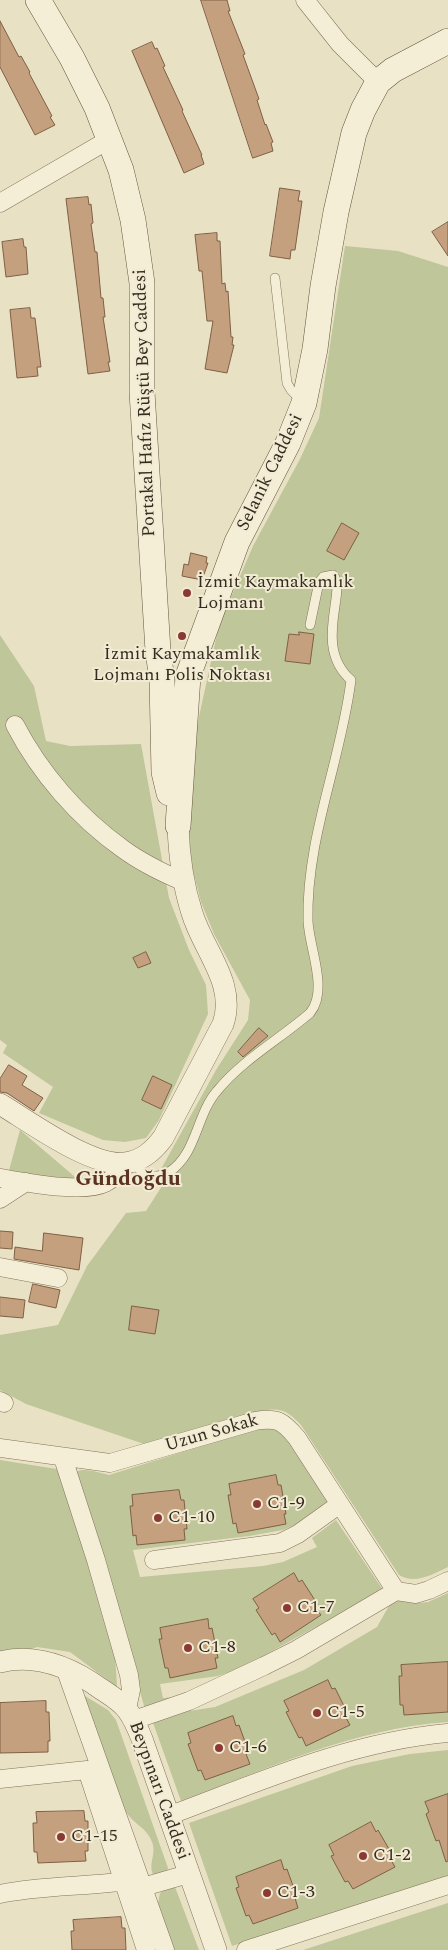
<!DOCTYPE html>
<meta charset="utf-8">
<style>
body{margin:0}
canvas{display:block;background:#e9e1c4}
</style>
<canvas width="448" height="1950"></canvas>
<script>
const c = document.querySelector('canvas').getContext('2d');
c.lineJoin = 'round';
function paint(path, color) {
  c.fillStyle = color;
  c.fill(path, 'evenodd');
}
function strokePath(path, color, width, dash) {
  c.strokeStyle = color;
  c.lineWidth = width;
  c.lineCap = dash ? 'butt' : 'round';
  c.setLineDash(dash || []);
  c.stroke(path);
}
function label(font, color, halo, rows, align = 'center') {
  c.font = font + ' Spectral,serif';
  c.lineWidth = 4;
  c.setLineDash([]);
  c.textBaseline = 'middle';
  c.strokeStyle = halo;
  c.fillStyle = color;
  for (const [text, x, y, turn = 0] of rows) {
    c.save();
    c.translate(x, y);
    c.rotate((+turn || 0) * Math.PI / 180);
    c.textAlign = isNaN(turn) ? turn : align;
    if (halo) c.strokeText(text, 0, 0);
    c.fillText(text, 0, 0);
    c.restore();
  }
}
paint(new Path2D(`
 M345,246L398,251L448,267V1567C433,1574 415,1585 399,1575L301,1425C287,1410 281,1407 260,1411L147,1445L26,1404L0,1390V1335L58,1325L87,1266L126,1213L146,1211L162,1186L161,1169L216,1070L248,1020L250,1000L214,934L201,902L190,859L187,802L190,758L219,625L253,546L300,459L319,418Z
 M0,635L34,686L46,741L70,746L141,744L169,898L189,950L206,985L208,1014L159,1120L146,1138L125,1142L103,1140L39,1113L53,1087L3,1053L7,1045L0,1040Z
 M20,1130L81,1182L8,1174Z
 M271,1427L289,1440L329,1500L302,1522L283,1530L249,1536L133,1550L140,1577L263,1566L283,1562L317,1547L312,1538L336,1520L383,1590L241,1668L218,1676L160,1684L163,1698L188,1696L145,1709L76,1472C85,1467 99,1473 109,1475L250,1431Z
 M0,1460L63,1470L115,1655L117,1687L70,1652L37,1647L0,1661Z
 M448,1593V1722C355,1728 267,1769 181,1801L151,1717L215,1707L304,1670L377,1627L390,1604L400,1599L420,1603L428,1602Z
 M85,1696L108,1710L116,1720L168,1868L167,1872L154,1876C147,1865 157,1854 152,1842C147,1827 132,1824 125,1810C119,1797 115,1783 110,1770C102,1747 93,1724 85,1701Z
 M448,1750V1877L232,1946L189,1823L352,1766L410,1754Z
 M171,1886L175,1887L199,1950H174L157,1908L160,1893Z
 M448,1903V1950H303Z`), '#bec69a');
const building = new Path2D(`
 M201,0H227L230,11H228L245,54L243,55L259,99L257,100L265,125L266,124L273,142L271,143L273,151L253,158Z
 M0,21L19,57L21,56L30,72L29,73L52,116L50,117L55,125L35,135L0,67Z
 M152,42L155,49L157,48L165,66L163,67L183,110L182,111L202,155H201L204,164L184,173L132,51Z
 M280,188L300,191L298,201H302L295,250H291L290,259L270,256Z
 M88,197L89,205L91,204L93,223L91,224L95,252H97L101,298H103L105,317H103L110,362H108L110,371L88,374L66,199Z
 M448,222V256L432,232Z
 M217,233V241H220L222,284L225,283L226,292L228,291L231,337H233L232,345H234L227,373L205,369L213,321H207L202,271H199L195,235Z
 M23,239L24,247H26L28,274L6,277L2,242Z
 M30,308L31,318H35L41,367H37L38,376L17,378L10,310Z
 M342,523L359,533L344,560L327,551Z
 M191,553L207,557L206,563H208L202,580L182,576L184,564L188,565Z
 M299,632L314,634L310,664L285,661L289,634L299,635Z
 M146,952L151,963L138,968L133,958Z
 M259,1028L268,1036L243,1057L238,1052Z
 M9,1065L27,1076L22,1085L43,1098L34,1111L7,1093L0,1092V1079Z
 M153,1076L172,1085L161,1109L142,1100Z
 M0,1231L13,1232L12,1249L0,1248Z
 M44,1233L83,1238L79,1270L14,1259L15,1247L42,1251Z
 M33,1284L60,1290L56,1308L29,1302Z
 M0,1297L25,1300L23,1318L0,1316Z
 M132,1306L159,1310L155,1334L129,1330Z
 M276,1475L278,1485H281L286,1514H284L286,1524L238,1533L236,1523L233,1524L228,1495H231L229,1484Z
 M179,1490L181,1500H184L187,1529H184L185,1540L137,1545L136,1535L133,1536L130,1506H133L132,1495Z
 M294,1573L299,1582L302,1580L318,1605L315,1607L321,1615L280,1642L275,1633L272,1635L256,1610L259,1608L253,1599Z
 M208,1619L209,1629L212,1628L218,1658H215L217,1668L170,1678L168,1668H165L159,1639H162L160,1628Z
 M448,1662V1712L404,1715L403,1705H400L399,1676H402L401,1665Z
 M328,1680L332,1689L335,1688L348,1714L345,1716L350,1725L306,1746L302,1737L299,1738L286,1712L289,1711L284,1701Z
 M46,1701V1712H49L50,1741H48V1752L0,1753V1703Z
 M233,1716L236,1726L239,1725L249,1753L246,1754L250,1764L205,1780L201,1770L198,1771L188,1744L191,1743L188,1733Z
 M448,1794V1861L446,1862L439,1840L436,1841L426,1814L429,1812L425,1802Z
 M84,1811L85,1821H88V1851H85L86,1861L38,1863L37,1852H34L33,1823H37L36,1812Z
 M371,1822L376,1832L378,1830L393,1856L390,1858L395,1867L353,1889L348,1881L345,1882L331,1856L334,1855L329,1845Z
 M281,1860L284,1870L287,1869L297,1897L295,1898L298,1908L253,1924L249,1915L246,1916L236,1888L239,1887L236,1877Z
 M121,1917L122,1928H125L126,1950H72L71,1931H74L73,1920Z`);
paint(building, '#c4a07e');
strokePath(building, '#7f6045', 1);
const service = new Path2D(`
 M275,278L287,383L291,390L301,400
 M133,1162C141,1174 155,1181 169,1172C197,1154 196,1115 217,1091C242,1060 280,1039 310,1013C329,990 309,948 308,921C306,838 341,761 351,680C312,646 348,590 333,575L323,577L319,582L310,625`);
const minor = new Path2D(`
 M305,0L340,44L378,82
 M0,203L110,139
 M15,725C40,773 78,817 123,849C142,863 163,873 184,882
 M0,1178C25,1182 83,1194 105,1183C114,1179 119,1172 124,1163
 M0,1199L26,1182
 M0,1267L58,1278
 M0,1401L4,1403
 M0,1448L110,1463L255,1421C277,1417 283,1421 297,1438L396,1591
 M63,1458L96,1560L129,1675L131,1690L127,1709
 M154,1560L280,1543L298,1534L340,1504
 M65,1668L165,1950
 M134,1720L189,1701L264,1666L296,1650L396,1591L416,1594L429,1590L448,1581
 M0,1779L87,1770L146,1950
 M168,1816C259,1782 349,1742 447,1733
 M143,1887L188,1874
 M0,1894C42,1885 90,1887 134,1880
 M246,1950L448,1885`);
const tertiary = new Path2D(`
 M0,1104C30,1122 91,1167 125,1163C142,1161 153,1151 163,1138L223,1024C237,984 203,950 192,913C183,885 179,856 178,826
 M0,1662C37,1653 72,1668 101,1689C110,1695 122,1702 128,1711C134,1719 138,1729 142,1739L216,1950`);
const secondary = new Path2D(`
 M38,0L72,58L97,108L121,170L133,220L142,283V392L158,651L162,680L164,772L169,793
 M178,826L188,676L237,542L288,443L304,403L315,349L323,286L336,212L354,133L363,110L378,82L393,70L448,41`);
strokePath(service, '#82735d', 10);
strokePath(minor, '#82735d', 19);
strokePath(tertiary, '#82735d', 22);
strokePath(secondary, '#645540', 26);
strokePath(service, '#f5eed7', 9);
strokePath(minor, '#f5eed7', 18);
strokePath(tertiary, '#f5eed7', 21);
strokePath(secondary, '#f5eed7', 25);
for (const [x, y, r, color] of [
 [187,593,5,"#8b3933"],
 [182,636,5,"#8b3933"],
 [257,1504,5,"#8b3933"],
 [158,1518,5,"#8b3933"],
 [287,1608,5,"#8b3933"],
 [188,1648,5,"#8b3933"],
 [317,1713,5,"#8b3933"],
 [219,1748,5,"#8b3933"],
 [61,1837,5,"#8b3933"],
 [363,1856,5,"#8b3933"],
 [267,1893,5,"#8b3933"]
]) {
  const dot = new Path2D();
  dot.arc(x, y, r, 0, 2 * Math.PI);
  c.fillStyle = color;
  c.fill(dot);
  strokePath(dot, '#f2ebd3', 2);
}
label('18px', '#342b1f', '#f2ebd3', [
 ["Portakal Hafız Rüştü Bey Caddesi",146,403,-92],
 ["Selanik Caddesi",271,473,-64],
 ["Uzun Sokak",212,1434,-16],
 ["Beypınarı Caddesi",158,1791,70]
]);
label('18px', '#342b1f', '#f2ebd3', [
 ["İzmit Kaymakamlık",197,583],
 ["Lojmanı",197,604],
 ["İzmit Kaymakamlık",182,655,"center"],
 ["Lojmanı Polis Noktası",182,676,"center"],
 ["C1-9",267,1504],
 ["C1-10",168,1518],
 ["C1-7",297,1608],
 ["C1-8",198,1648],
 ["C1-5",327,1713],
 ["C1-6",229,1748],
 ["C1-15",71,1837],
 ["C1-2",373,1856],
 ["C1-3",277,1893]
], 'left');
label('bold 22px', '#5c3323', '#f2ebd3', [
 ["Gündoğdu",128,1181]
]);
</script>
